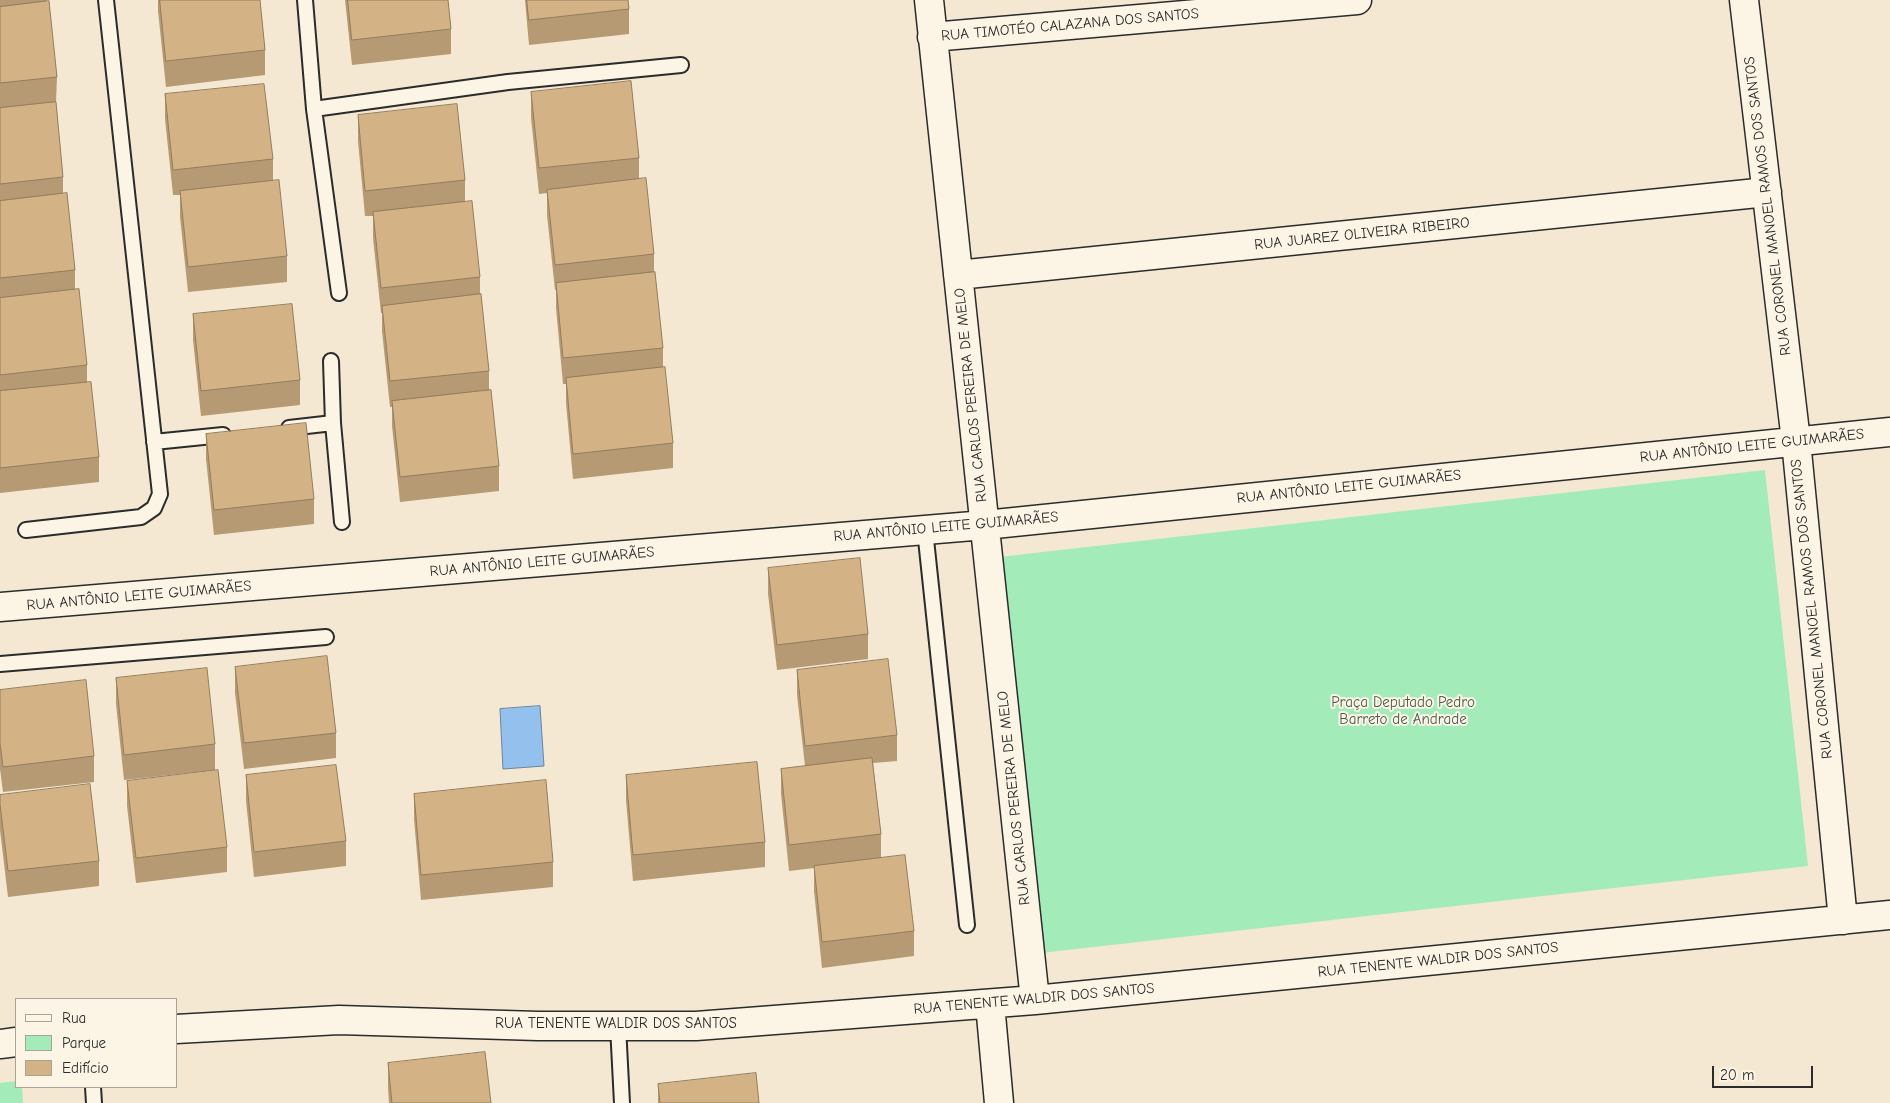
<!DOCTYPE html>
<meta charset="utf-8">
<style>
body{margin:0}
#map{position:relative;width:1890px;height:1103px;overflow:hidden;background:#f4e8d2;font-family:"Comic Neue",sans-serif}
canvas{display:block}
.legend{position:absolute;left:15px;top:998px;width:162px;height:90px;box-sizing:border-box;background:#fcf5e5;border:1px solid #a8a49b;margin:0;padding:6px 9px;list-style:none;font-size:15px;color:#2b2b2b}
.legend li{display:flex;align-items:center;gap:10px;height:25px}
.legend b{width:25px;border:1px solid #a8a49b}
.scale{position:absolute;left:1712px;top:1066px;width:101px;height:22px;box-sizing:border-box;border:2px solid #2b2b2b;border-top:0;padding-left:6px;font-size:15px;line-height:18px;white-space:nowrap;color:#2b2b2b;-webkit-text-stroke:4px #fcf5e5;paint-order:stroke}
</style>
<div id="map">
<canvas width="1890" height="1103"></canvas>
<ul class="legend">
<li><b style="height:6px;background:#fcf5e5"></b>Rua</li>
<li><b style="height:14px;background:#a3ecba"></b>Parque</li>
<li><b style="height:14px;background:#d3b386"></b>Edifício</li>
</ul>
<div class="scale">20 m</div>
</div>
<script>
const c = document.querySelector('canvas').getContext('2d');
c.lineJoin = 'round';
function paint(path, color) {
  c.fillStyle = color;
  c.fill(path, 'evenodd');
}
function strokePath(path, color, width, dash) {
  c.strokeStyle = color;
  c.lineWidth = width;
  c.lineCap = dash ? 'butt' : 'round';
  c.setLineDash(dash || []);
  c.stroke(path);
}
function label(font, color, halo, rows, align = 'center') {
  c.font = font + ' "Comic Neue",sans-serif';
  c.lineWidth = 4;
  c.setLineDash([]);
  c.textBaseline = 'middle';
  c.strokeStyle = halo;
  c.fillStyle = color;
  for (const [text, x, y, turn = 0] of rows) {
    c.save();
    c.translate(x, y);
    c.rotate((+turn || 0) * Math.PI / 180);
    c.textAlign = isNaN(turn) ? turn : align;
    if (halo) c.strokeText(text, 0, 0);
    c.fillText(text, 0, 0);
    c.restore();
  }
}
paint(new Path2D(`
 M1765,470L1808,866L1041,953L999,557Z
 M16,1081V1087H22L23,1103H0V1083Z`), '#a3ecba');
const water = new Path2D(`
 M540,706L544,766L503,769L500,709Z`);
paint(water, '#93c0ed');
strokePath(water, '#69849f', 1);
const lane = new Path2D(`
 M305,0L314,109L339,293
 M314,109L508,82L681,65
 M331,361L333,423L342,522
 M289,428L333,423
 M154,442L223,435
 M26,530L141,517L154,508L160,494L106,0
 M925,530L967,925
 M0,664L326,637
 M618,1026L622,1103
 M93,1087L94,1103`);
const street = new Path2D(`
 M929,0L1035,1000
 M1744,0L1796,441L1843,920
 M932,37L1357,0
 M958,275L1767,192
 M0,607L985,525L1890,432
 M990,1004L999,1103
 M176,1029L339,1020L538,1026H696L1035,1000L1890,915
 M0,1044L16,1042`);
strokePath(lane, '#2b2b2b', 18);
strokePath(street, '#2b2b2b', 31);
strokePath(lane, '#fcf5e5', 14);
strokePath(street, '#fcf5e5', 28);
paint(new Path2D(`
 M0,0H46L57,77L56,103L63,177V194L75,270V289L87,365V382L99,457V482L0,493Z
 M158,0H260L265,50V75L166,87L158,11Z
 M345,0H448L451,29V54L352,65Z
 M525,0H628L629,9V34L529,45Z
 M531,92L639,158V179L654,254V272L663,348V367L673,443V468L573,479L566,403V384H563L556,308V290H555L547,215V193L539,194L531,118Z
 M165,94L273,159V181L287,256V282L188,292L180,217V195H173L165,119Z
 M358,115L465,180V202L480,277V295L489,371V390L499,466V491L400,502L392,426V407H390L382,331V313H381L373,238V216H365L358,141Z
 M193,314L300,380V405L201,416L193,340Z
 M206,434L314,499V524L214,535L206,459Z
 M768,568L868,634V659L777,670L768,594Z
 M235,667L336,733V758L244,769L235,693Z
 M797,670L897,735V761L873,763L881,834V858L914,931V956L822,968L814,891V868L789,871L781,794V769L805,766L797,695Z
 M116,678L215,744V770L124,780L116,704Z
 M0,690L94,756V782L3,792L0,769Z
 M246,775L346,841V866L254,877L246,801Z
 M626,775L765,842V867L633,881L626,800Z
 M127,781L227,847V872L136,883L127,806Z
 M414,794L553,862V887L421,900L414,819Z
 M0,795L99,861V886L8,897L0,830Z
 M388,1063L491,1103H389L388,1088Z
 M658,1084L759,1103H658Z`), '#b59a73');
const building = new Path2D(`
 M160,0H260L265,50L166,61Z
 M348,0H448L451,29L352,40Z
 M527,0H628L629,9L529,20Z
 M49,1L57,77L0,83V7Z
 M631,81L639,158L539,168L531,92Z
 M264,84L273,159L173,170L165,94Z
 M56,102L63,177L0,184V108Z
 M457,104L465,180L365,191L358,115Z
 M646,178L654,254L555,265L547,190Z
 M279,180L287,256L188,267L180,191Z
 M67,193L75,270L0,278V201Z
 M472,201L480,277L381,288L373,212Z
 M655,272L663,348L563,358L556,283Z
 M79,289L87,365L0,375V298Z
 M481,294L489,371L390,381L382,306Z
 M292,304L300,380L201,391L193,314Z
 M665,367L673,443L573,454L566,378Z
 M91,382L99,457L0,468V391Z
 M491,390L499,466L400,477L392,401Z
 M306,423L314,499L214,510L206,434Z
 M860,558L868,634L777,645L768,568Z
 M327,656L336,733L244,743L235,667Z
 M888,659L897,735L805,746L797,670Z
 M207,668L215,744L124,755L116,678Z
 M86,680L94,756L3,767L0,743V690Z
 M872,758L881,834L789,845L781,769Z
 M757,762L765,842L633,855L626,775Z
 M336,765L346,841L254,852L246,775Z
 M218,770L227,847L136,858L127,781Z
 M546,780L553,862L421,875L414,794Z
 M90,784L99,861L8,871L0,804V795Z
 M905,855L914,931L822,942L814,866Z
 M485,1052L491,1103H392L388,1063Z
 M756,1073L759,1103H660L658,1084Z`);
paint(building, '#d3b386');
strokePath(building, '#947d5e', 1);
label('15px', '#2b2b2b', '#fcf5e5', [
 ["RUA TIMOTÉO CALAZANA DOS SANTOS",1070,25,-5],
 ["RUA CORONEL MANOEL RAMOS DOS SANTOS",1768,206,-97],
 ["RUA JUAREZ OLIVEIRA RIBEIRO",1362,234,-6],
 ["RUA CARLOS PEREIRA DE MELO",971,395,-96],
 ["RUA ANTÔNIO LEITE GUIMARÃES",1752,446,-6],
 ["RUA ANTÔNIO LEITE GUIMARÃES",1349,487,-6],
 ["RUA ANTÔNIO LEITE GUIMARÃES",946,527,-5],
 ["RUA ANTÔNIO LEITE GUIMARÃES",542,562,-5],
 ["RUA ANTÔNIO LEITE GUIMARÃES",139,596,-5],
 ["RUA CORONEL MANOEL RAMOS DOS SANTOS",1812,609,-96],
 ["RUA CARLOS PEREIRA DE MELO",1014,798,-96],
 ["RUA TENENTE WALDIR DOS SANTOS",1438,960,-6],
 ["RUA TENENTE WALDIR DOS SANTOS",1034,999,-5],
 ["RUA TENENTE WALDIR DOS SANTOS",616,1024]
]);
label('15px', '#495b4f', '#fcf5e5', [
 ["Praça Deputado Pedro",1403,703],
 ["Barreto de Andrade",1403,720]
]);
</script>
